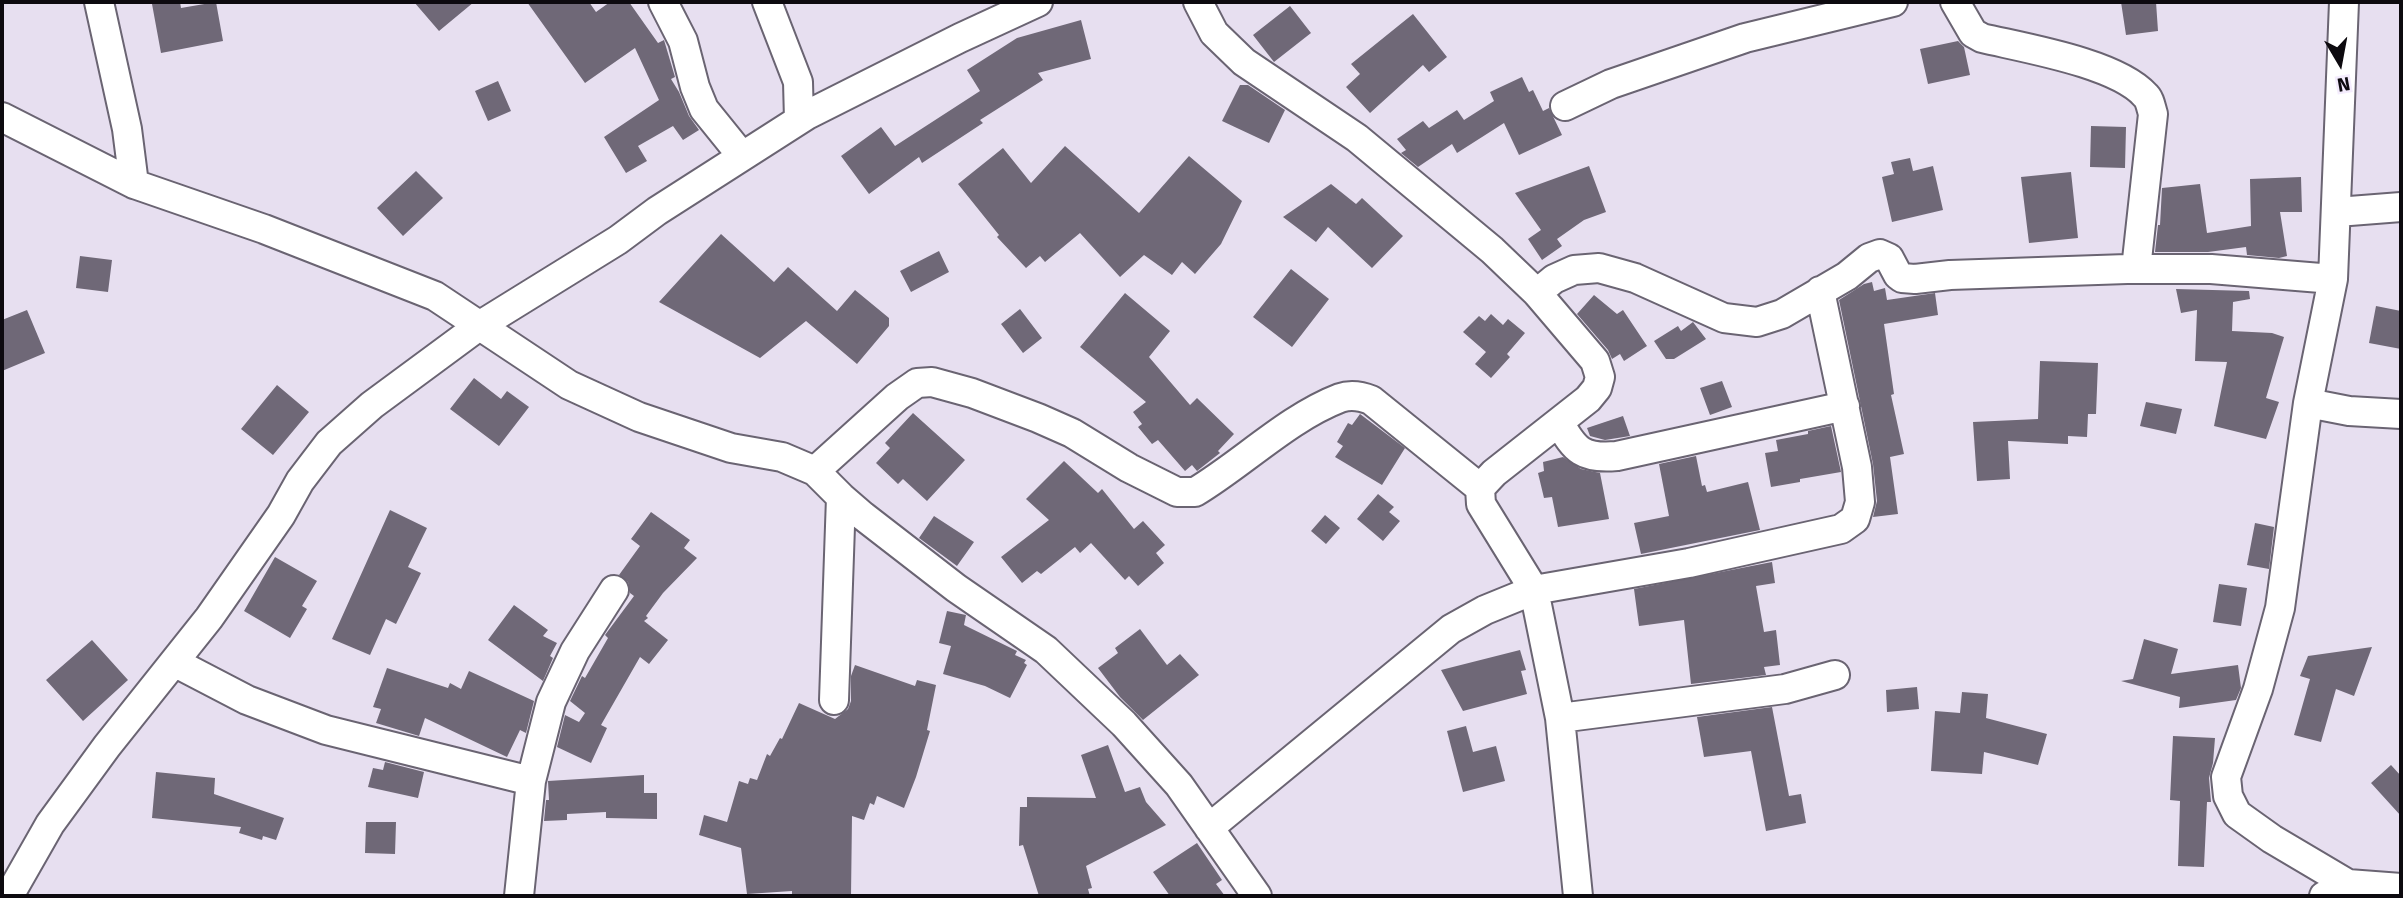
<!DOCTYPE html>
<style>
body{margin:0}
#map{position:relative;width:2403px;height:898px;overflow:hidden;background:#e7dff0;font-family:"Fira Sans",sans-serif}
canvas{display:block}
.frame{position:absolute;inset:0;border:4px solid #0d0a0f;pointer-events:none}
.north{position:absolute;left:2305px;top:28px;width:70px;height:70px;-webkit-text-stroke:5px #f4ecfd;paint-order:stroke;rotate:170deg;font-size:19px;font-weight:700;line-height:28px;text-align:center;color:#0d0a0f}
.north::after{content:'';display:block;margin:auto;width:24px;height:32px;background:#0d0a0f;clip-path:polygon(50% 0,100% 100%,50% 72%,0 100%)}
</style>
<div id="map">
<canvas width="2403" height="898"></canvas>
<div class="frame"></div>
<div class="north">N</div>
</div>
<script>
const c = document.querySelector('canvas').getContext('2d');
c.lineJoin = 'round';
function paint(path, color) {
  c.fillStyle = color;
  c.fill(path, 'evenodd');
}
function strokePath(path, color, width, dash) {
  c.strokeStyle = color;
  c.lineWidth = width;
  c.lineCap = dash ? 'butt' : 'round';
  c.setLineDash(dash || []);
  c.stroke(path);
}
paint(new Path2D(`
 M166,2H180L181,8L216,2L223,41L161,53L152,4Z
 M414,2H474L439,31Z
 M527,2H589L596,12L610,2H629L658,43L664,40L675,77L671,79L679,92L689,116L699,130L683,140L673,126L638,146L647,161L626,173L604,137L659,100L635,48L585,83Z
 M2121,2H2156L2158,31L2126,35Z
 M1290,6L1311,33L1274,62L1253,35Z
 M1413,14L1447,57L1429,72L1423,65L1370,113L1346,87L1360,74L1351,64Z
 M1081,20L1091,59L1038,73L1043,80L980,120L983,123L922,163L919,157L869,194L841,156L881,127L895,146L980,91L967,70L1017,38Z
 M1958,41L1964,47L1970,75L1928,84L1920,49Z
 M1522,77L1529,92L1533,90L1543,111L1549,108L1562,135L1519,155L1504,123L1457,153L1452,144L1418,167L1401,153L1406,150L1397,139L1423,121L1429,128L1457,110L1464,120L1494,101L1490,92Z
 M498,81L511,111L488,121L475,91Z
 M1240,85H1248L1285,110L1269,143L1222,121Z
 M2091,126L2126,127L2125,168L2090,167Z
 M1065,146L1139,213L1189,156L1242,201L1221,244L1195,274L1182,262L1172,275L1144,255L1120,277L1080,233L1045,262L1040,256L1026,268L997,237L999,235L958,184L1003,148L1031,183Z
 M1910,158L1913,171L1933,166L1943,210L1892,222L1882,177L1894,174L1891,162Z
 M1589,166L1606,212L1584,220L1557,239L1562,246L1542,260L1528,239L1541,230L1515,193Z
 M416,171L443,198L403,236L377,208Z
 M2071,172L2078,238L2029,243L2021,177Z
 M2301,177L2302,212H2280L2287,256L2279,258L2247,255L2246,247L2208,252H2155L2158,225H2160L2162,188L2200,184L2207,233L2251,226L2250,179Z
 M1331,184L1356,204L1362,198L1403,236L1372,268L1328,227L1316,242L1283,217Z
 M721,234L774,282L788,267L837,311L855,290L889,318V326L857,364L806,321L760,358L659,302Z
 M939,251L949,272L911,292L900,271Z
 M80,256L112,260L108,292L76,288Z
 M1291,269L1329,299L1292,347L1253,317Z
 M1872,282L1874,291L1885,288L1887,300L1935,293L1938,315L1884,324L1894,394L1891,395L1904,454L1890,457L1898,514L1873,517L1877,501L1873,464L1839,300L1864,284Z
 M2176,289L2249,291L2250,299L2233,302L2232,331L2272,333L2284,337L2266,398L2279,402L2266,439L2214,426L2227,362L2195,361L2197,310L2181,313Z
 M1125,293L1170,331L1149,357L1190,405L1197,398L1234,434L1218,451L1220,453L1197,471L1192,465L1185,471L1158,440L1152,444L1138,427L1142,424L1133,412L1146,402L1080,347Z
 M1594,295L1617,314L1623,310L1647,346L1624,361L1620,354L1612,359L1608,350L1577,314Z
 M2376,306L2401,311V349L2369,343Z
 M1020,309L1042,338L1023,353L1001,324Z
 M27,310L45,353L2,371V320Z
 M1491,314L1503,325L1508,319L1525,333L1507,354L1510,357L1491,378L1475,364L1486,352L1463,332L1479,316L1485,321Z
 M1693,322L1706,339L1674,359H1666L1654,341L1678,326L1681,331Z
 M2040,361L2098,363L2096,414H2088L2087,437L2068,436V444L2008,441L2010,479L1977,481L1973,422L2038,419Z
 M474,378L501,399L507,391L529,407L499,446L450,409Z
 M1722,381L1732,407L1710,415L1700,388Z
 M277,385L309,412L273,455L241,429Z
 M2146,402L2182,409L2176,434L2140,426Z
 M913,413L965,460L927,501L903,479L898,484L876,463L890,448L885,443Z
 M1360,414L1405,448L1382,485L1335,457L1343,446L1337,442L1348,423L1352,425Z
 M1623,416L1630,436L1605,440L1590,436L1587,428Z
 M1831,426L1841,472L1800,479V482L1771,487L1765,453L1778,451L1776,440L1808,434V431Z
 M1696,456L1702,486L1705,485L1707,492L1748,482L1760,530L1641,554L1634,523L1669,516L1659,464Z
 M1563,457L1581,469L1600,473L1609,519L1558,527L1552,497L1544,498L1538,473L1544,471L1543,462Z
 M1064,461L1098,493L1102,489L1134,529L1143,521L1165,545L1156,553L1164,563L1138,586L1129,576L1125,580L1091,543L1080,553L1075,547L1041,574L1037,571L1022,583L1001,557L1049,520L1026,499Z
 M1378,494L1394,507L1389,512L1400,521L1383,541L1357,519Z
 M390,510L427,528L408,567L421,573L396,624L386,619L370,655L332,639Z
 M651,512L690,540L684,548L697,558L663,593L646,616L648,618L644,621L668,640L649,664L640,657L601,725L607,728L591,763L557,747L565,715L579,722L585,713L570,701L582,676L585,678L608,638L605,635L634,596L630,593L628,582L619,575L640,546L631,539Z
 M1325,515L1340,528L1326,544L1311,531Z
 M934,516L974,542L957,566L919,538Z
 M2255,523L2274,527L2269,569L2247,565Z
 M275,557L317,581L302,606L307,609L290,638L244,611Z
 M1772,562L1775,583L1756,586L1764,632L1776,630L1780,665L1764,667L1766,675L1691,684L1684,620L1639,626L1634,589Z
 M2219,584L2247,588L2241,626L2213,622Z
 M514,605L548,630L543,636L557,643L550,656L553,658L543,681L488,640Z
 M947,611L966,615L964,625L1017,651L1015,655L1026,660L1024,663L1027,665L1010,698L985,686L943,674L951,646L939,643Z
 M1140,629L1167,665L1180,654L1199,675L1143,720L1120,697L1098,668L1118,653L1115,648Z
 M2144,639L2178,649L2171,674L2238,665L2241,688L2236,700L2179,708L2180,697L2121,681L2133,679Z
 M92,640L128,680L83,721L46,680Z
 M2372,647L2354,696L2336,689L2321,742L2294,735L2310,679L2300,676L2308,656Z
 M1520,650L1526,670L1521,671L1527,694L1463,711L1441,670Z
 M855,665L915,686L917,680L936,685L927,730L930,731L916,777L904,808L877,796L874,805L870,803L864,820L852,816L851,896H792V891L747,894L741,848L699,835L704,815L727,822L739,781L748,784L750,778L757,780L767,754L770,756L780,738L782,739L799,703L835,719L848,709L851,701V676Z
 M387,668L448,688L450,683L461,689L469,671L534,701L526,733L520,730L507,757L425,718L419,736L376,723L381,709L373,707Z
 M1917,687L1919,709L1887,712L1886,690Z
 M1962,692L1988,694L1986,718L2047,734L2038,765L1984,752L1982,774L1931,771L1935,711L1960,713Z
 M1772,707L1789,796L1801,794L1806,823L1766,831L1751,751L1704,757L1697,717Z
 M1466,726L1473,752L1496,746L1505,781L1463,792L1447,731Z
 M2173,736L2215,738L2213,763L2209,778L2211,802H2207L2204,867L2178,866L2180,801L2170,800Z
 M1108,745L1125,792L1140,787L1146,802L1166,825L1086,866L1092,888L1088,889L1090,896H1039L1023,845L1019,846L1020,807H1027V797L1096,798L1081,755Z
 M385,762L424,772L418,798L368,787L373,768L383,770Z
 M2391,765L2401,776V816L2371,783Z
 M156,772L215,778L214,794L284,818L276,840L263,836L262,840L239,833L241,827L152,818Z
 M644,775V793H657V819L606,818V812L567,814V820L544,821L546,800H549L548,781Z
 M366,822H396L395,854L365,853Z
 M1197,843L1222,880L1216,884L1225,896H1170L1153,872Z`), '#6f6877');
const minor = new Path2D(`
 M99,2L127,129L134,184
 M663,2L683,41L695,87L704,109L742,156
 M767,2L798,82L799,120
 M1198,2L1214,33L1244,62L1357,138L1492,250L1537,293L1595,361L1600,377L1597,388L1588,399L1494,473L1480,488L1481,504L1534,590L1560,718L1578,896
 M1955,2L1973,33L1982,38C2024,48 2116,63 2145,95C2150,99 2151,108 2153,114L2136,269
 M2344,2L2333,279L2308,403L2280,608L2258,689L2226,777L2228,796L2237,814L2272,839L2348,884
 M1565,106L1611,84L1745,38L1893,2
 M2,117L134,184L264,229L435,296L569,385L639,417L731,448L782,457L815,471L841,497L863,516L956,588L1046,650L1124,724L1179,785L1257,896
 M2337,212L2401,207
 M1537,293L1554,279L1574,270L1599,268L1635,278L1724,318L1757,322L1782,314L1847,276L1869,258L1880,254L1889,258L1898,275L1902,278L1915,279L1950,275L2127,269H2211L2333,279
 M2308,403L2349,411L2401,414
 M1559,422C1575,451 1583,459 1617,456L1845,406
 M815,471L897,397L917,383L932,382L972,393L1038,418L1072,433L1129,468L1177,492H1195C1242,464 1288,418 1340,398C1351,394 1361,396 1371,400L1480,488
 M174,662L247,700L326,730L531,781
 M834,700L841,497
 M1560,718L1785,689L1835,675
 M1209,828L1451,629L1485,610L1534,590L1689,563L1841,529L1855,519L1860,502L1857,467L1820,291
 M9,896L50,824L107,746L209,618L281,515L300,481L329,443L372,405L479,326L618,240L657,211L807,115L960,38L1038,2
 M519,896L531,781L551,702L575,651L614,590
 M2324,896L2348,884L2401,888`);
strokePath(minor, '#6a6472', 32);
strokePath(minor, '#fff', 28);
</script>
